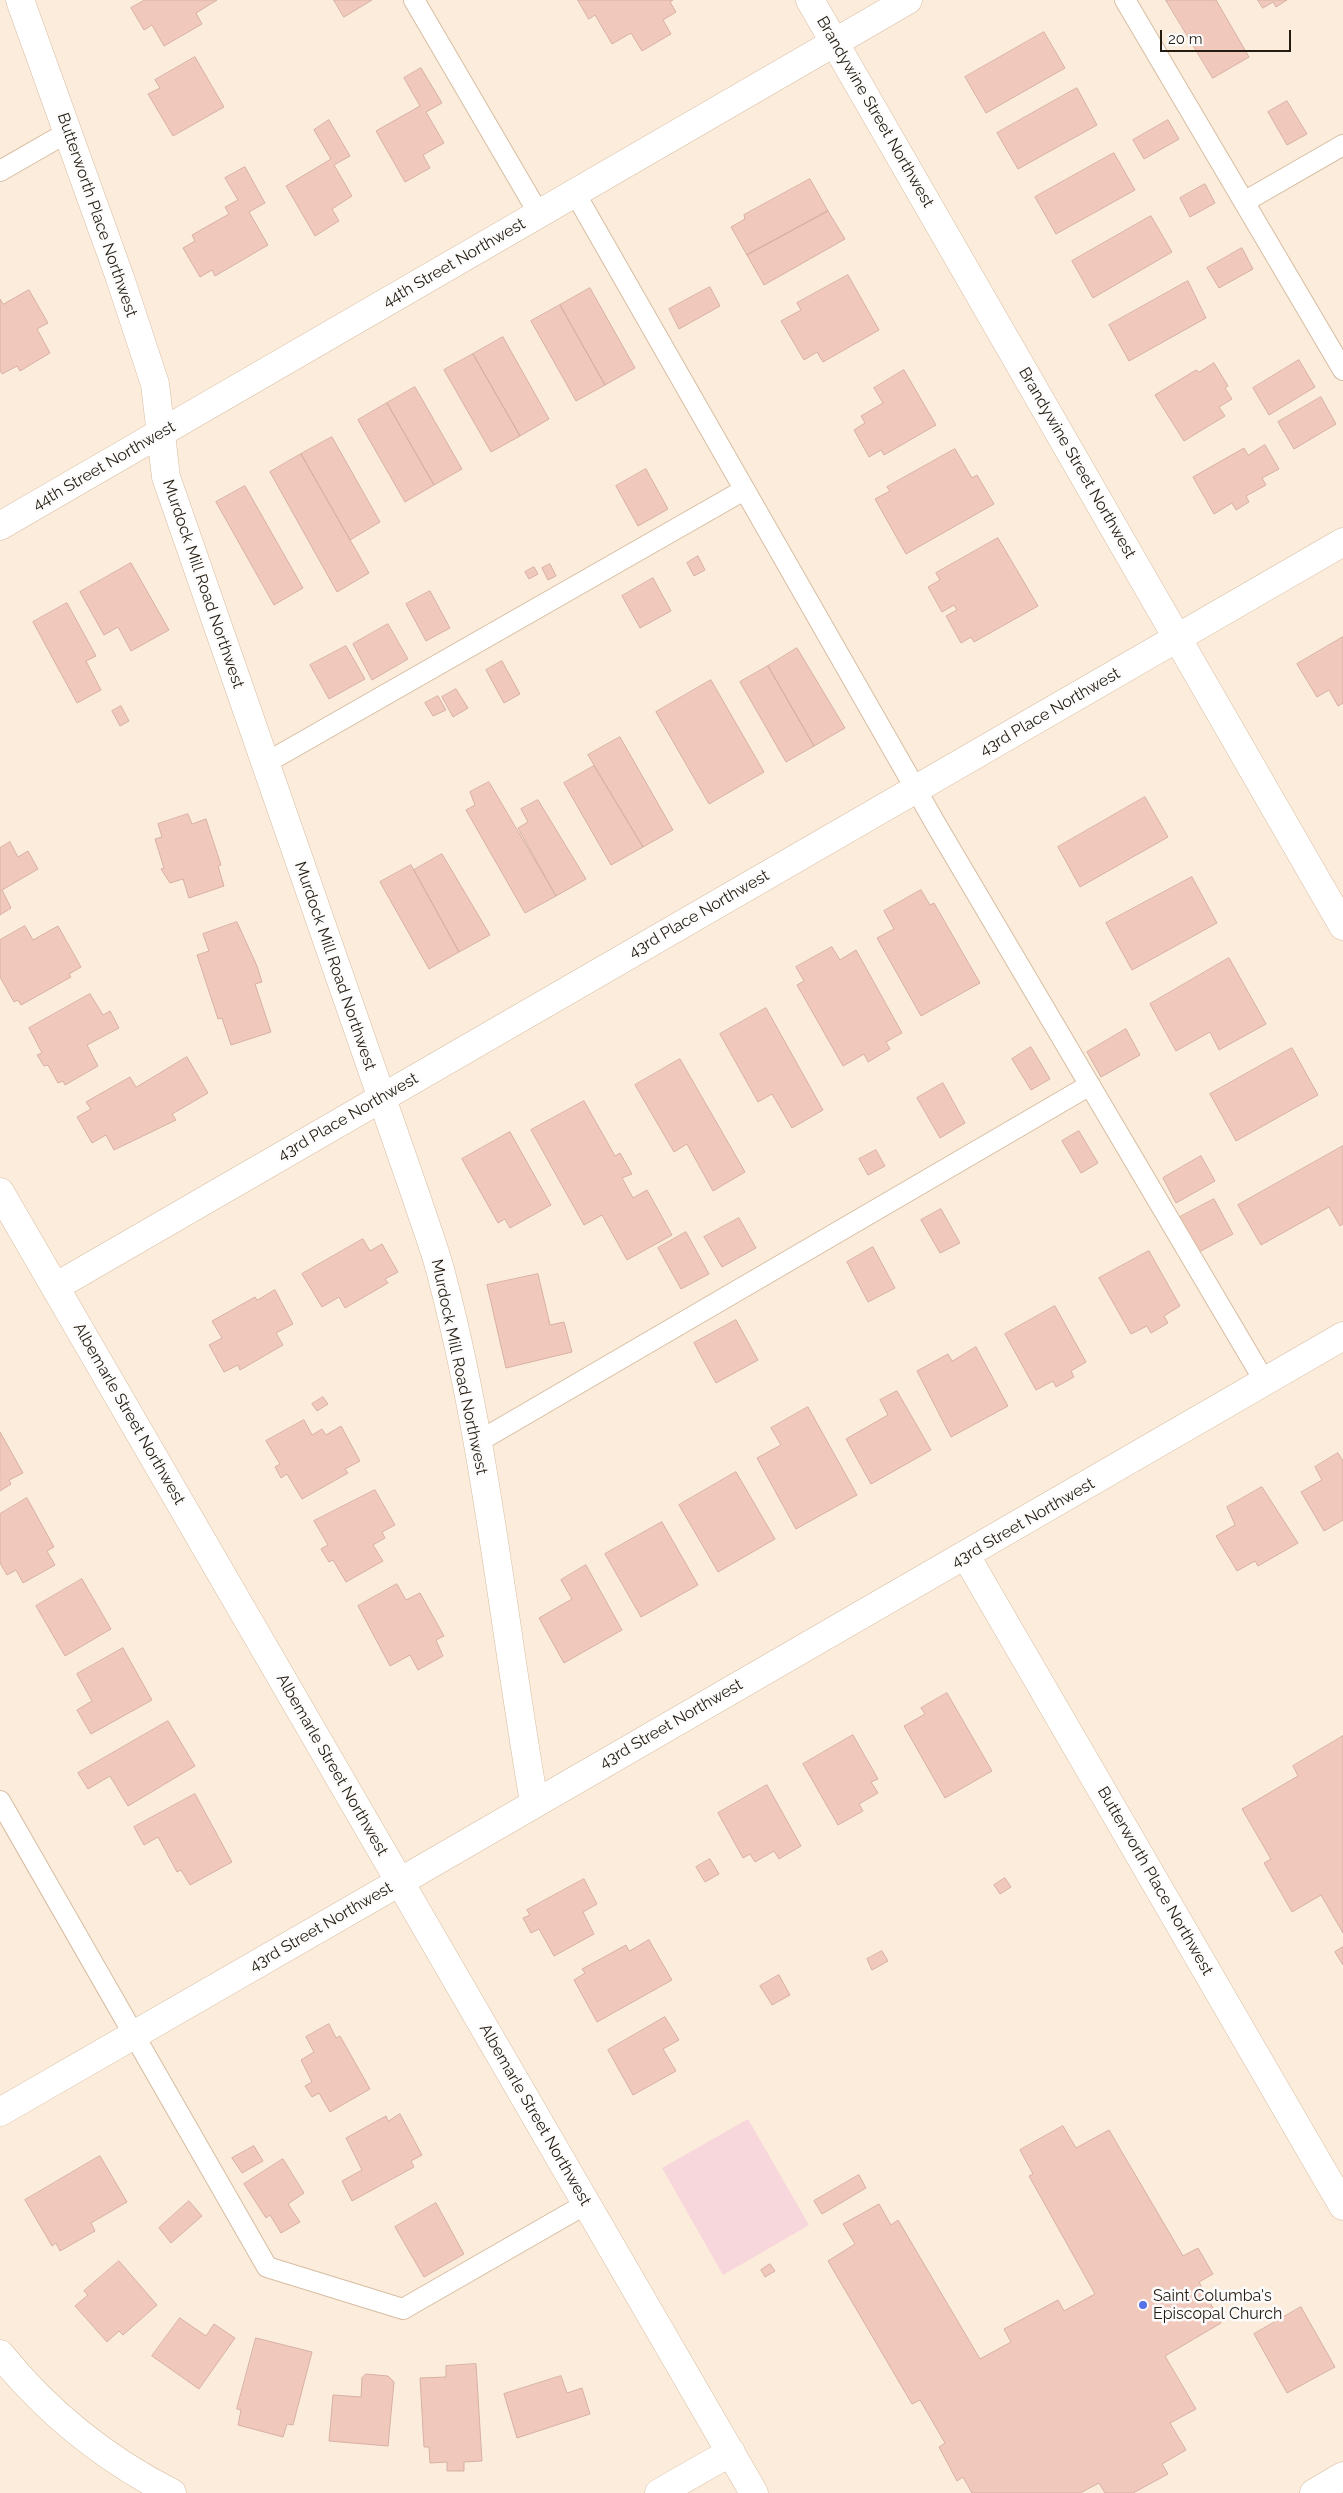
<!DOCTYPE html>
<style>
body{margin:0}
#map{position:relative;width:1343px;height:2493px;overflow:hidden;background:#fcecdb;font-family:Raleway,sans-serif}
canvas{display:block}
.scale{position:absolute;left:1160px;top:30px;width:131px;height:22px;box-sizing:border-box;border:2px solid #251c11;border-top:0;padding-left:6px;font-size:15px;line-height:18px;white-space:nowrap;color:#251c11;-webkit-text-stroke:4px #fcfcfc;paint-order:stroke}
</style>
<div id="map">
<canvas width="1343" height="2493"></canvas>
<div class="scale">20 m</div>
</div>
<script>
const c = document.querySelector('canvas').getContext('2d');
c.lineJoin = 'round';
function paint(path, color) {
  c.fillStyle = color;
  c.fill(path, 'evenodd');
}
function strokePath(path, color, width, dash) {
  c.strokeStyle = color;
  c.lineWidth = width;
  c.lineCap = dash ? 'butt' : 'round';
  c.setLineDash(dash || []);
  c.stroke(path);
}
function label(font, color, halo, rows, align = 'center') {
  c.font = font + ' Raleway,sans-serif';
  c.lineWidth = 5;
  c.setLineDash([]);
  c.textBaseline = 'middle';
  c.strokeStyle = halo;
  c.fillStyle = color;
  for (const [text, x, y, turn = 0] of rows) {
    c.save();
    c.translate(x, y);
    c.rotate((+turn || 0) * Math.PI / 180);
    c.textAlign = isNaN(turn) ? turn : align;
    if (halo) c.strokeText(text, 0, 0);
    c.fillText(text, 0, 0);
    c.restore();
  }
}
paint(new Path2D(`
 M748,2119L809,2225L723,2275L662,2168Z`), '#f7d7dc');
const building = new Path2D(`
 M145,0H217L196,13L202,24L164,46L152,25L144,30L131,8Z
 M334,0H372L344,17Z
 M578,0H673L670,2L676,12L663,20L671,34L642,51L631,33L612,44L595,15L589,19Z
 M1166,0H1216L1249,57L1213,78Z
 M1258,0H1287L1276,7L1273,2L1263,8Z
 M1044,32L1065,68L986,113L965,77Z
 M195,57L224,107L173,136L148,94L160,88L155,80Z
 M421,68L442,103L426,112L444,143L423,155L430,168L405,182L376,131L420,106L404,78Z
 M1077,88L1097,125L1018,169L997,133Z
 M1287,101L1307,134L1287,145L1268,112Z
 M329,120L350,156L334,165L352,196L332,209L339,221L315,236L286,186L331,159L314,130Z
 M1168,120L1179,139L1144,159L1133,140Z
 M1114,153L1135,190L1056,234L1035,197Z
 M245,167L265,203L249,212L268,245L215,276L212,270L200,277L183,248L195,241L192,235L229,214L225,207L238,200L225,178Z
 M810,179L828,211L747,255L731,227L745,219L744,215Z
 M1205,184L1215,203L1190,217L1180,198Z
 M828,211L845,239L764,285L747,255Z
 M1151,216L1172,252L1093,298L1072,261Z
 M1242,248L1253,269L1219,288L1207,268Z
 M848,275L879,330L823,362L817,352L804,360L781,321L801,310L797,303Z
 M1188,281L1206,318L1129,361L1109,325Z
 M710,287L720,306L679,329L669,309Z
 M590,288L635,368L605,385L560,305Z
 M29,290L48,323L37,329L50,353L20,371L17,366L2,374L0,370V299L3,304Z
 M560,305L605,385L576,401L531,321Z
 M503,337L549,419L520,436L473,354Z
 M473,354L520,436L491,452L444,370Z
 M1299,360L1315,387L1269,415L1253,388Z
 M1214,363L1228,386L1225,388L1232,399L1219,407L1225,416L1184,441L1155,395L1196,370L1199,372Z
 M904,370L936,425L884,455L881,450L869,457L854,430L865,423L861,416L883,403L874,388Z
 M415,387L462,469L434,485L387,403Z
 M1321,397L1336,424L1294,449L1278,422Z
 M387,403L434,485L405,502L358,420Z
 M332,437L380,522L350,540L301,454Z
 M1265,445L1279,469L1262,478L1266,485L1246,496L1249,502L1236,510L1232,503L1214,514L1193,477L1244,448L1248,455Z
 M955,449L972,478L977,475L994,504L906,554L875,499L890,491L887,487Z
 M301,454L369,573L337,592L270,472Z
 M646,469L668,509L638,526L616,486Z
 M245,486L303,588L274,605L216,502Z
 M998,538L1038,606L974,642L971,637L961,643L946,616L957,610L954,605L942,612L928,587L940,580L936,573Z
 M698,556L705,570L694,576L687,563Z
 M131,563L169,630L131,651L118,627L104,635L80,592Z
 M550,564L556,576L548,580L542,568Z
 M534,567L538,574L529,579L525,572Z
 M653,578L671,611L640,628L622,596Z
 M430,591L450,628L426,641L406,604Z
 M67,603L96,656L86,661L101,690L77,703L33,622Z
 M388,624L408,659L372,680L353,644Z
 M1343,637V703L1338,706L1329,690L1317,697L1297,664Z
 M346,646L365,679L329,699L310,665Z
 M797,648L845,728L814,746L768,666Z
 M502,661L520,694L504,703L486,670Z
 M768,666L814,746L786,762L740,682Z
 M711,680L764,772L709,804L656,712Z
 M456,689L468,708L453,717L442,697Z
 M438,696L446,710L433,716L425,703Z
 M121,706L129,721L120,726L112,711Z
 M620,737L673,830L643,847L588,755Z
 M594,766L643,847L611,865L564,783Z
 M489,782L556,896L525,913L466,810L475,805L470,792Z
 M1145,797L1168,837L1080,887L1058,847Z
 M538,800L586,879L556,896L518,828L528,822L521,809Z
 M188,814L192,824L206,819L221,865L218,866L224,886L189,898L183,879L170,883L161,869L164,868L155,839L162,837L158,824Z
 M10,842L18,857L28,851L38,869L2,890L11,908L0,915V848Z
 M442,854L490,935L459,952L414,870Z
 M411,865L459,952L429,969L380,882Z
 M1192,877L1217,923L1132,970L1106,923Z
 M921,890L930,905L934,903L980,983L921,1016L877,938L894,929L884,911Z
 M237,922L257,966L262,982L255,984L271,1032L231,1045L222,1018L218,1019L197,955L209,951L203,934Z
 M25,926L33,940L58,926L81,967L69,974L71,977L21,1005L18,1000L14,1002L0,977V940Z
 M832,947L840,960L856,950L902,1033L886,1042L890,1049L868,1062L864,1054L843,1066L797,985L804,981L796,967Z
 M1229,958L1266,1024L1219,1050L1210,1032L1176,1051L1150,1004Z
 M90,994L103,1015L110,1011L119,1028L87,1045L98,1066L65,1085L63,1081L58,1083L48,1065L44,1066L37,1055L42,1053L29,1028Z
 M766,1008L823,1110L792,1128L772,1094L758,1102L720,1034Z
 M1126,1029L1140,1055L1101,1077L1087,1052Z
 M1031,1047L1050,1079L1031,1090L1012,1059Z
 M1292,1048L1318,1095L1236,1141L1210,1094Z
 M187,1057L208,1093L172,1114L176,1120L114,1150L106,1135L92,1143L77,1117L91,1109L86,1102L130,1077L136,1087Z
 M680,1059L745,1172L713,1191L687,1144L674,1152L635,1085Z
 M943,1083L965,1123L940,1138L917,1098Z
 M584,1101L615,1156L620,1153L632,1174L622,1178L633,1198L647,1190L672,1235L627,1260L602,1215L584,1225L531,1130Z
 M1079,1131L1098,1163L1081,1173L1062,1141Z
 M510,1132L551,1205L510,1228L505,1219L498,1223L462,1159Z
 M1343,1146V1224L1340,1226L1329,1207L1261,1245L1238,1205Z
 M876,1150L885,1166L868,1175L859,1159Z
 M1201,1156L1215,1181L1176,1203L1163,1178Z
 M1214,1199L1233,1234L1197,1253L1178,1218Z
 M941,1209L960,1243L940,1253L921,1220Z
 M739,1218L756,1248L722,1267L704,1237Z
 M686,1232L709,1274L681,1289L658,1248Z
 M363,1239L370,1251L382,1244L398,1272L385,1279L388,1283L345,1308L339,1297L322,1307L302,1274Z
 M873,1247L895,1288L868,1302L847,1262Z
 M1149,1251L1180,1306L1164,1316L1168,1323L1151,1333L1147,1326L1131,1334L1099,1278Z
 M538,1274L550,1325L564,1322L572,1352L506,1368L487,1285Z
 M275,1290L293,1324L276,1333L283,1345L240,1370L238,1365L224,1372L209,1345L222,1338L212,1321L255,1297L257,1300Z
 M1055,1306L1086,1362L1071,1371L1074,1377L1056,1387L1053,1381L1036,1390L1005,1334Z
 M736,1320L758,1360L716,1383L694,1343Z
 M976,1347L1008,1406L951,1437L917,1371L948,1354L952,1361Z
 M897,1391L931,1450L871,1484L846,1439L888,1415L880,1400Z
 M323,1397L328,1404L317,1411L312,1404Z
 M808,1407L857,1495L796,1529L757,1458L781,1445L771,1428Z
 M304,1420L312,1435L322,1429L326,1435L341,1426L360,1461L345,1469L348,1473L302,1499L287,1474L281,1478L275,1467L280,1464L266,1441Z
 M0,1432L23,1473L9,1480L11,1484L0,1491Z
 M1338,1453L1343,1461V1520L1324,1531L1301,1492L1322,1480L1315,1467Z
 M736,1472L775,1539L718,1572L679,1505Z
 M1262,1487L1298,1543L1258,1566L1255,1561L1237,1571L1216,1536L1235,1525L1227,1507Z
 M375,1490L395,1525L382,1532L385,1538L373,1545L383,1561L346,1582L333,1560L329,1562L321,1549L328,1545L314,1521Z
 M27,1498L54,1547L47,1551L55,1565L23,1583L16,1570L7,1575L0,1563V1514Z
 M662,1522L698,1585L641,1617L605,1554Z
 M586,1565L622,1630L564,1663L539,1618L572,1599L561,1580Z
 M82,1579L111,1629L65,1656L36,1606Z
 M397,1584L406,1600L420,1593L444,1636L436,1640L443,1656L418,1670L410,1655L390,1666L358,1606Z
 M123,1648L152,1700L91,1734L77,1710L92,1701L77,1674Z
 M947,1693L992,1771L945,1798L904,1726L925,1714L921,1708Z
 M168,1721L195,1766L128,1806L110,1776L88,1789L78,1773Z
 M853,1735L878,1779L871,1782L878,1793L859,1804L863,1811L838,1825L803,1764Z
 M1343,1736V1933L1321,1895L1292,1912L1264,1863L1271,1859L1242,1809L1298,1776L1293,1766Z
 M767,1785L801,1846L779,1859L774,1851L755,1862L750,1854L743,1858L718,1813Z
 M195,1794L232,1862L190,1885L181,1870L177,1872L158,1837L144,1845L134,1827Z
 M710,1859L719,1874L705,1882L696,1867Z
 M1005,1878L1011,1887L1000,1894L994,1885Z
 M584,1879L597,1904L583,1912L594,1934L554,1956L539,1929L531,1933L523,1918L530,1915L527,1910Z
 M649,1940L672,1980L597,2022L574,1980L585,1973L582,1969L626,1945L629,1951Z
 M1343,1947V1965L1335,1952Z
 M882,1951L888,1961L872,1970L867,1959Z
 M779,1975L790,1995L772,2005L760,1986Z
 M665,2017L679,2040L663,2049L676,2071L633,2095L608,2050Z
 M329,2024L336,2038L340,2036L370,2089L330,2112L319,2093L312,2097L305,2086L312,2082L301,2060L314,2052L306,2037Z
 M400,2114L422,2155L411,2161L414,2167L352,2201L342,2181L362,2170L346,2138L386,2116L388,2121Z
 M1063,2126L1076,2148L1109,2130L1183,2256L1198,2248L1213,2274L1199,2282L1221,2323L1165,2356L1196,2409L1170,2423L1186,2450L1162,2464L1168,2474L1133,2493H1105L1099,2483L1080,2493H972L963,2477L957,2481L939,2447L945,2443L920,2400L912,2404L828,2261L855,2244L843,2224L879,2204L891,2225L898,2220L980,2359L1011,2342L1004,2329L1058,2300L1064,2311L1095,2294L1029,2176L1033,2174L1020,2150Z
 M254,2146L263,2161L242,2173L232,2158Z
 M100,2156L127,2202L91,2223L95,2231L60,2251L56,2243L52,2246L25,2200Z
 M283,2159L304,2193L288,2204L300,2222L281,2233L270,2215L266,2218L244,2184Z
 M859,2175L866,2188L822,2214L814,2201Z
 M189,2201L202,2216L171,2243L159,2228Z
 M436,2203L464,2254L424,2277L395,2227Z
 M119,2261L157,2305L123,2335L119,2331L107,2342L75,2306L88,2295L84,2291Z
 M770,2264L775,2271L765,2277L761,2270Z
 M1301,2307L1335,2367L1287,2393L1254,2334Z
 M180,2318L206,2336L214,2324L235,2338L199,2389L152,2356Z
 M256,2338L312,2352L293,2425L287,2424L283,2437L238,2425L241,2410L237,2409Z
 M476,2364L482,2461L464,2462V2471H447V2462L430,2463L429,2447H424L420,2378L446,2377V2366Z
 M366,2374L388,2376L394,2382L388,2446L329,2441L333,2395L361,2397L362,2378Z
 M561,2376L567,2393L582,2388L590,2414L517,2438L504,2394Z`);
paint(building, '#f0c8bc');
strokePath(building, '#d7b0a4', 1);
const service = new Path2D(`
 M414,0L539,214
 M1125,0L1343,370
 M0,171L68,132
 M575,193L938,828L1265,1382
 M1244,202L1343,145
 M264,764L744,490
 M476,1443L1090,1085
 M0,1801L267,2267L403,2309L586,2204`);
const minor = new Path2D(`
 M20,0L120,278L155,384L166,477L418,1202C426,1227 436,1252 442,1277C487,1448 504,1629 534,1802
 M810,0L1343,926
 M0,526L908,0
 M0,1192L754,2493
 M55,1287L1343,542
 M966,1556L1343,2206
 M0,2112C448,1854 896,1597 1343,1336
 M0,2354C47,2412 105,2459 172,2493
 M659,2493L731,2452
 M1314,2493L1343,2476`);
strokePath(service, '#d7bda1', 22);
strokePath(minor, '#d7bda1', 29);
strokePath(service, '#fff', 20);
strokePath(minor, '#fff', 28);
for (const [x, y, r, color] of [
 [1143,2305,5,"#5572e8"]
]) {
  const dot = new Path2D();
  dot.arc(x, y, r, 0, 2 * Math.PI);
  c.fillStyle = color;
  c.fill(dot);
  strokePath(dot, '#fcfcfc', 2);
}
label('16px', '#251c11', '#fcfcfc', [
 ["Brandywine Street Northwest",875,112,60],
 ["Butterworth Place Northwest",97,215,71],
 ["44th Street Northwest",454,263,-30],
 ["Brandywine Street Northwest",1077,463,60],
 ["44th Street Northwest",104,466,-30],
 ["Murdock Mill Road Northwest",203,584,71],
 ["43rd Place Northwest",1050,712,-30],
 ["43rd Place Northwest",699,914,-30],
 ["Murdock Mill Road Northwest",335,966,71],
 ["43rd Place Northwest",348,1117,-30],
 ["Murdock Mill Road Northwest",459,1367,78],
 ["Albemarle Street Northwest",129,1414,60],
 ["43rd Street Northwest",1023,1523,-30],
 ["43rd Street Northwest",671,1724,-30],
 ["Albemarle Street Northwest",332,1765,60],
 ["Butterworth Place Northwest",1155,1881,60],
 ["43rd Street Northwest",321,1927,-30],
 ["Albemarle Street Northwest",535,2115,60]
]);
label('16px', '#251c11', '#fcfcfc', [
 ["Saint Columba's",1153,2296],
 ["Episcopal Church",1153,2314]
], 'left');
</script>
